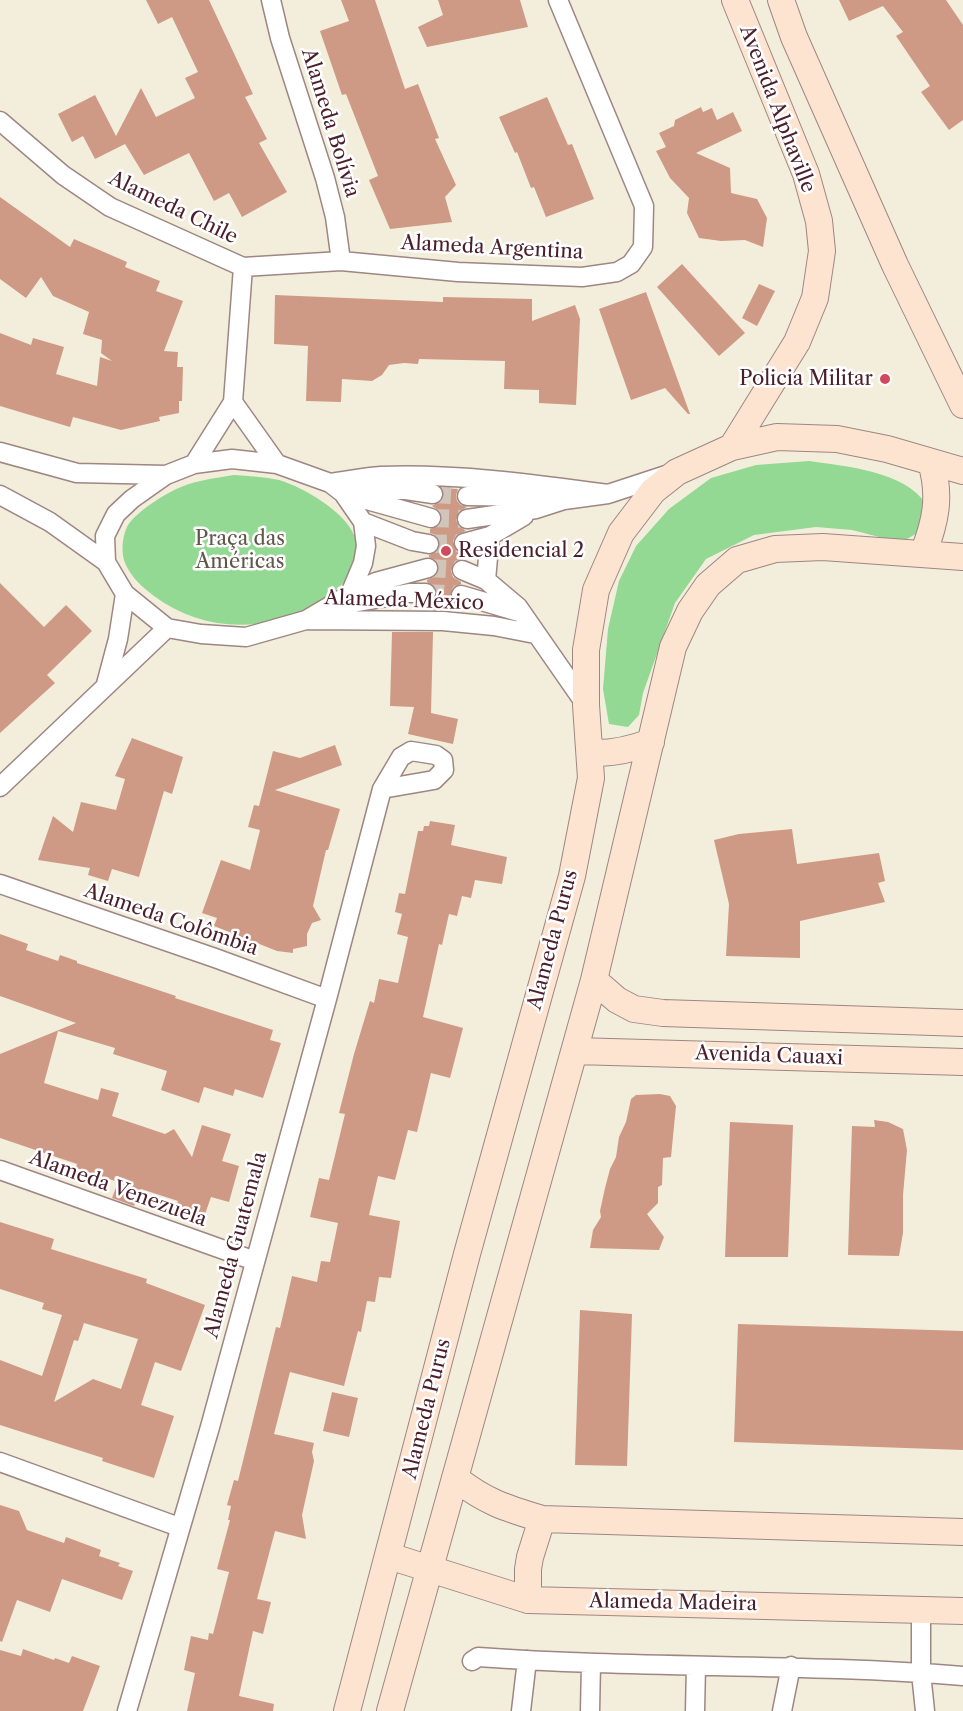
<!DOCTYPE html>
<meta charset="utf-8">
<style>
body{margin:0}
canvas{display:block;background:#f2eedb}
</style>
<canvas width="963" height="1711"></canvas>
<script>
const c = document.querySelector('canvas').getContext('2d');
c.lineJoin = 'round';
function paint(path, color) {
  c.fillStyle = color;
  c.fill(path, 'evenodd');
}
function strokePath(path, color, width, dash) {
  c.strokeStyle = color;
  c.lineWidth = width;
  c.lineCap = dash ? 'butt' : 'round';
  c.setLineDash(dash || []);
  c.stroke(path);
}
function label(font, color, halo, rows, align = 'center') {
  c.font = font + ' "Libre Caslon Text",serif';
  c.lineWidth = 5;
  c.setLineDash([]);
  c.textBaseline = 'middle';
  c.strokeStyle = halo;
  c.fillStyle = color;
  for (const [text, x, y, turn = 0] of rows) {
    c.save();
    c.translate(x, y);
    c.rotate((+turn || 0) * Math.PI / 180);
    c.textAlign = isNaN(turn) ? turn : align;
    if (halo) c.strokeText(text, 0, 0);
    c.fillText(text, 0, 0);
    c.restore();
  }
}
paint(new Path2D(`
 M809,461C844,466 905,471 926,504L919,532L907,539L891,540L852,530L816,527L754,535L706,559L675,603L643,693L639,715L628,727L609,724L603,689L608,629L619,581L636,546L669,509L711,478L756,465Z
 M234,475C249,476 264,477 279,480C303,487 344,511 354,535C356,539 357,548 357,553C356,578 335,592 316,603C266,634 202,632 154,596C142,587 131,577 125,563C121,553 122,537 127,527C134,513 166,493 181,487C198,480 216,478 234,475Z`), '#93d993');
paint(new Path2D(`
 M146,0H209L253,94L245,97L267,139L259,143L287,192L242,217L229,193L214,201L189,153L144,175L125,144L95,159L83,136L72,142L58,114L95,95L116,136L141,88L156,117L195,98L185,78L198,72L172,17L158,24Z
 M341,0H375L405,89L418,84L439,138L435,139L456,185L445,197L452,222L390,229L369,180L378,176L346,94L342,95L320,31L349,21Z
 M438,0H520L528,27L427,47L418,27L443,15Z
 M839,0H946L963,25V120L949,130L921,92L930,86L896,36L903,32L883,6L849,21Z
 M547,97L568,145L572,144L594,199L546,217L534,187L531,188L517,152L515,153L499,117Z
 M701,107L703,112L712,108L717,120L733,112L742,131L696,153L730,168L731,193L757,199L767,218L763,247L745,240L721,241L699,238L687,213L689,198L670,178L656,151L666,147L659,133L674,126L675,120Z
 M0,197L70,247L74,239L127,262L125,267L160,281L156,291L183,301L164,351L178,352L177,367H183L182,401H179V413L159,417L160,421L121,430L73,417L70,427L0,406V333L31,345L33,338L64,347L56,374L97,386L100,357L112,361L101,353L102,340L83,334L89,312L53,296L41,277L26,298L0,279Z
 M682,264L745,333L719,356L657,287Z
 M759,284L775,291L757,326L742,318Z
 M646,292L690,414H688L665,388L631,400L599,309Z
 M275,295L443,302V297L532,299V321L575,305L580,319L576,405L539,403V390L504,389L505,361L419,359L418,364L404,363L389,365L382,375L372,381L342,379L341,402L306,401L308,346L274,344Z
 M442,488L458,489L456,495L457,501L461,505L467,507L460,511L456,520L459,526L466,531L456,535L453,541L456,550L463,554V559L455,561L451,571L453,577L461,582V584L453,587L450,597L453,603L461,607V611L425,610L426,604L432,602L437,594L435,587L427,582V580L435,576L439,570L436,561L429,557V555L438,551L440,541L436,535L430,533V529L438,526L442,522V516L439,511L432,506L442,500L444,495Z
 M0,583L44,627L66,605L92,631L47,675L55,683L0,733Z
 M392,632H433L431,713L458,719L453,744L408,734L414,707L390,706Z
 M132,738L183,757L172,794L164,791L139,877L112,869L108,881L88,875L90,868L38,860L53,816L73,832L81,802L116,810L125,779L115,776Z
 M335,745L342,765L275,790L340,809L328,850H326L313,906L321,920L312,923L307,934V946L293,949V953L277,951L214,926L217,918L202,913L221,860L250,870L260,830L248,827L254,805L259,806L273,751L300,758Z
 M430,821L455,825L451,845L507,857L502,884L475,880L471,898L462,896L457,916L449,914L442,945L439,944L423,1017L463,1028L450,1078L431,1073L417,1132L408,1130L395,1180L378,1176L369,1215L400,1221L391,1278L379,1277L375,1302L367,1301L361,1332L358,1331L344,1386L290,1372L274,1434L314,1443L312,1452L314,1461L302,1515L306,1539L275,1531L257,1599L271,1602L263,1634L253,1631L239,1696L274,1704L273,1711H187L195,1673L184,1670L191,1636L208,1640L209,1633L213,1634L229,1572L217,1569L230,1520H228L231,1506L227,1505L234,1480L238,1481L276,1327L280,1328L292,1276L317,1282L321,1261L330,1262L338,1223L310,1217L319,1178L329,1180L345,1114L339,1113L354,1054L370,1001L374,1003L379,979L398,983L408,937L397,934L402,914L395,912L399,893L405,894L418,831H423L424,826H429Z
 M792,829L797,864L879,853L885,881L878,883L885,902L800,921V958L726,956L729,904L714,840L739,834Z
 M0,934L28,944L26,950L58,961L60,955L77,961V963L176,996L175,998L273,1030L270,1040L281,1043L263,1098L235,1089L233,1096L204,1087L199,1103L161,1090L167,1071L113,1054L115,1048L58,1031L44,1083L98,1100L101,1088L119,1093L112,1116L165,1134L174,1129L192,1157L202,1125L231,1134L222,1161L239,1166L229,1202L211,1197L204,1217L175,1208L178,1201L141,1189L134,1206L112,1198L118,1182L76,1168L77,1164L0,1138V1054L76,1023L0,996Z
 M660,1094L670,1096L676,1106L671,1157L663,1158L662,1185L658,1187V1203L647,1214L664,1237L659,1250L590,1248L593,1230L601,1217L600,1211L605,1188L610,1169L616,1157L619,1137L626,1122L631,1099L636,1095Z
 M874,1120L888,1122L903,1129L907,1150L903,1195V1233L899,1256L848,1255L852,1126L875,1127Z
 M730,1122L793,1125L788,1257H725Z
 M0,1222L54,1239L51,1249L147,1279L146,1283L205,1305L181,1371L155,1362L141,1405L174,1416L154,1478L102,1461L103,1458L0,1425V1360L42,1376L62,1315L42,1309L44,1303L0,1289ZM84,1323L138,1339L121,1389L93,1379L54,1402L74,1340L78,1341Z
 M580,1310L632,1314L627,1466L575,1465Z
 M738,1324L963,1331V1450L734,1442Z
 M332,1392L358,1398L349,1437L323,1431Z
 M0,1505L19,1511L27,1530L64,1543L66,1537L101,1550L99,1556L120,1563L118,1566L133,1571L122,1600L62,1579L50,1612L17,1600L2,1642L0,1641Z
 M23,1649L54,1660L55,1658L69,1663L72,1656L100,1666L83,1711H0V1650L21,1656Z`), '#cf9a85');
strokePath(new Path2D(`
 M433,494L467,496
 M431,518L467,519
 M429,544L464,543
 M428,568L462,570
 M426,593L461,595`), '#d0c5b8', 18, [18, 9]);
const street = new Path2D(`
 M271,0L280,38L325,178L335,217L341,261
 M0,121L63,175L110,207L243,267L341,261L458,272L582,277L617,272L631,264L643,247L644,206L558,0
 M233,402L277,464
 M0,452L77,473L166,475
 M232,459L277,464L330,483L343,493L363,522L366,546L363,563L350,594L306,620L246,637L201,634L167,628L125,594L106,562L105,536L116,514L132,499L166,475L194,464Z
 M194,464L233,402L243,267
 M330,483C347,481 364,477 381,476C453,473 536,484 608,494
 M357,489L406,490L433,494
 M0,495L50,522L106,562
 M349,495L431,518
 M467,496L544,497
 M467,519L536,509L564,500L608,494L666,475
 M363,522L412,541L429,544
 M464,543L490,536L524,516
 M462,570L486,580L518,607L586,705
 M486,580L490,536
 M350,594L376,582L428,568
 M461,595L519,612
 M336,606L409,593H426
 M307,620L443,621L494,626L535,634
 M106,684L118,639L125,594
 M0,787L167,628
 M0,884L215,958L327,999
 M0,1170L255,1261
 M0,1462L179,1527
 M921,1610V1673L925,1711
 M472,1661L478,1657C640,1669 802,1663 963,1676
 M127,1711L210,1427L327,999L382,789L401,757L411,751L436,755L443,760L444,770L434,780L382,789
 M521,1711L527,1660
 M590,1711L591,1664
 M695,1711L696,1666
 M782,1711L791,1666`);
const secondary = new Path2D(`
 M781,0L794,37L895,265L963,405
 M732,447L797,342L815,298L822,251L819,221L806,174L735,0
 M923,554C936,521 941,496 931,462
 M590,753C612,754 630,750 651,742
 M594,980L617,1000L634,1009L663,1013L963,1023
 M575,1051L963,1062
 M455,1478C486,1502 505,1508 542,1519L963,1532
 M389,1556L528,1600L963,1611
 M528,1600V1569L530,1557L542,1519
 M347,1711L467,1254L572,876L591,778L586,705V650L596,590L621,533L653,491L677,472L732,447L777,437L837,439L887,449L963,471
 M390,1711L594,980L673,647L690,611L708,585L737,560L775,549L823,547L963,557`);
strokePath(street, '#9e8683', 21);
strokePath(secondary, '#9e8683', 28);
strokePath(street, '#fff', 18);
strokePath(secondary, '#fde4d0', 26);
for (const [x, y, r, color] of [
 [885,379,6,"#d1495b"],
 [446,551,6,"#d1495b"]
]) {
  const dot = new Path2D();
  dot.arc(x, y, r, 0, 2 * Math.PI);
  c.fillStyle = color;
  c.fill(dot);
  strokePath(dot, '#fff', 2);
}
label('20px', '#4a1f2b', '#fff', [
 ["Avenida Alphaville",777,109,69],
 ["Alameda Bolívia",330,123,73],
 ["Alameda Chile",173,208,26],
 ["Alameda Argentina",492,248,3],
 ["Alameda México",404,601,2],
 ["Alameda Colômbia",171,920,19],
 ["Alameda Purus",553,940,-75],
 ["Avenida Cauaxi",769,1056,2],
 ["Alameda Venezuela",118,1189,20],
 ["Alameda Guatemala",236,1245,-75],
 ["Alameda Purus",427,1409,-76],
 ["Alameda Madeira",673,1603,1]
]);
label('20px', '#4a1f2b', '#fff', [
 ["Policia Militar",873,379],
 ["Residencial 2",458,551,"left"]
], 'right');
label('20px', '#60574a', '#fff', [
 ["Praça das",240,539],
 ["Américas",240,562]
]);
</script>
